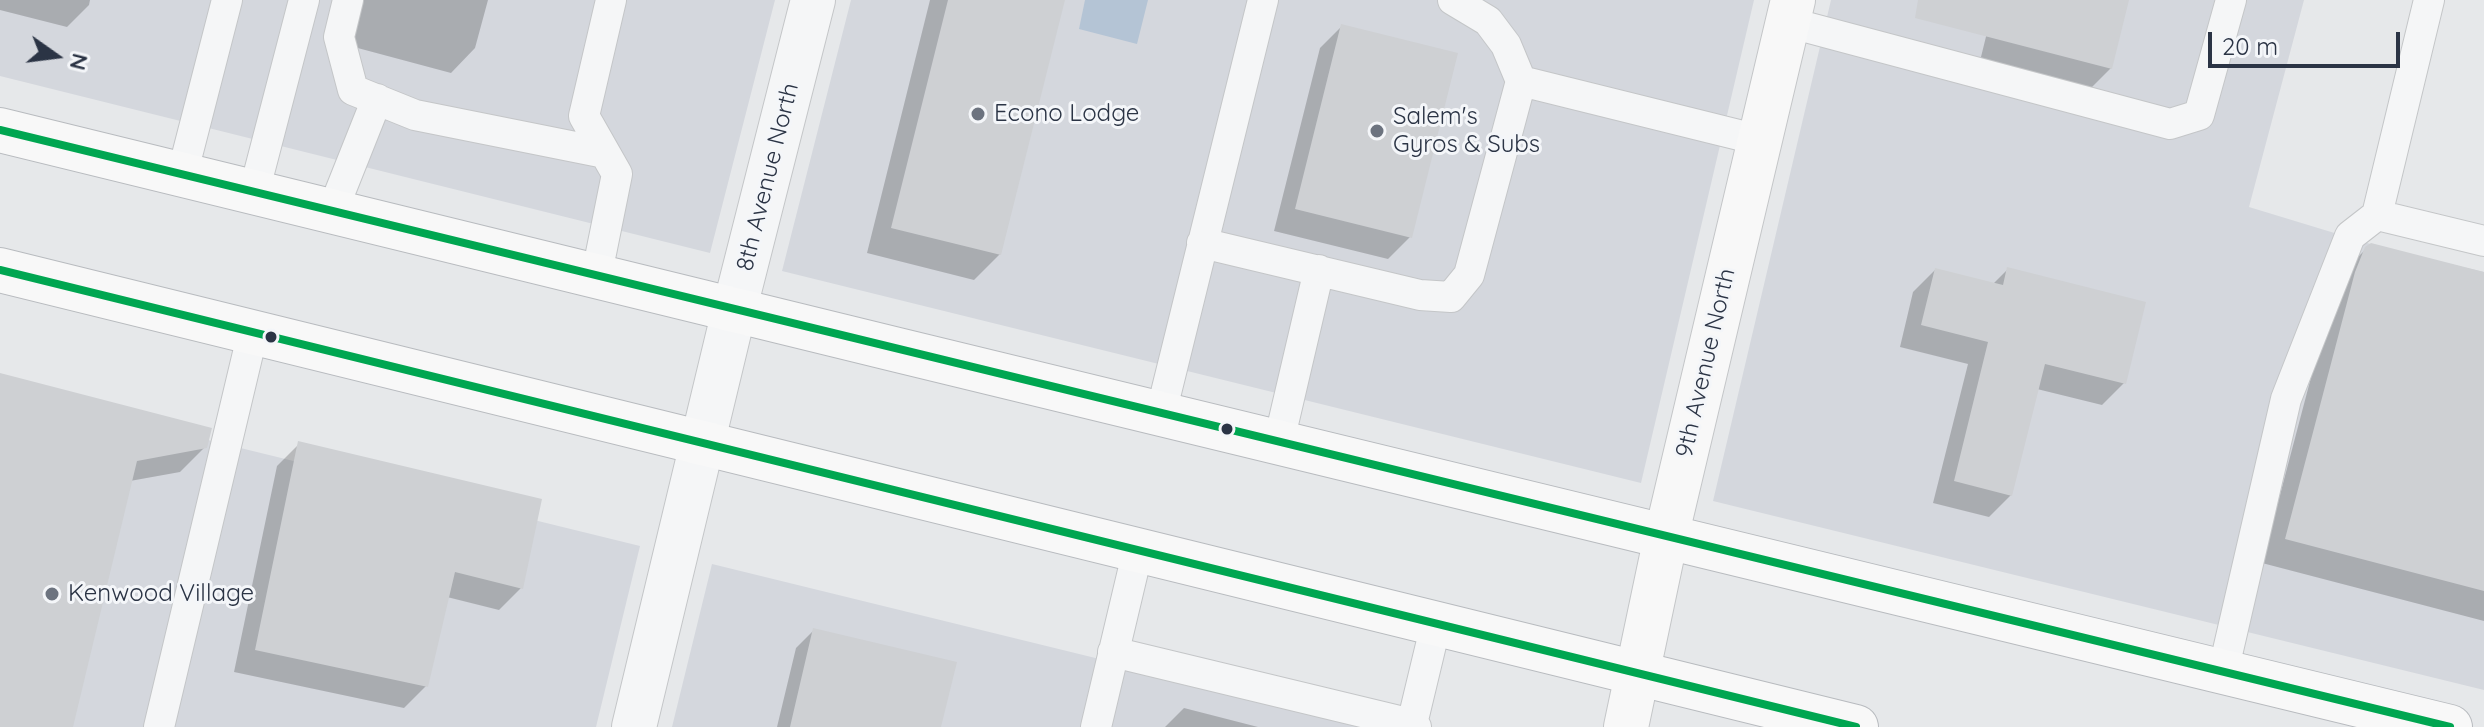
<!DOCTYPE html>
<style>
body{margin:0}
#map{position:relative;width:2484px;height:727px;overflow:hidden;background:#e6e8ea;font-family:Quicksand,sans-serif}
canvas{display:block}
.north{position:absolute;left:16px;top:16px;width:80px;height:80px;-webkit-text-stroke:6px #f4f6f9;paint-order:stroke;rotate:104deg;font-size:22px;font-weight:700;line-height:32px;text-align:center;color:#2b3445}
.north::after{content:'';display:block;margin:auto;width:28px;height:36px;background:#2b3445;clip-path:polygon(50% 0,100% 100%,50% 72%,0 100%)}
.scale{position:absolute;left:2208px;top:32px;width:192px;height:36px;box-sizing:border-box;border:4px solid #2b3445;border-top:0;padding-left:10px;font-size:24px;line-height:28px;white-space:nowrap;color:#2b3445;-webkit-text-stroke:6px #f4f6f9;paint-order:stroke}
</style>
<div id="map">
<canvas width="2484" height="727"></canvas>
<div class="north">N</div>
<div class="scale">20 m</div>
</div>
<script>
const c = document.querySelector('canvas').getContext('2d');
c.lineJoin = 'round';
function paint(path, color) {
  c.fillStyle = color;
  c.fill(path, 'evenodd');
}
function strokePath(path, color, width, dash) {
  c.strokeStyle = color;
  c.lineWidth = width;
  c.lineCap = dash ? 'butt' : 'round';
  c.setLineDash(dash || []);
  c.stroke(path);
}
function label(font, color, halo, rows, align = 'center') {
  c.font = font + ' Quicksand,sans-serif';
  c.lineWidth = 6;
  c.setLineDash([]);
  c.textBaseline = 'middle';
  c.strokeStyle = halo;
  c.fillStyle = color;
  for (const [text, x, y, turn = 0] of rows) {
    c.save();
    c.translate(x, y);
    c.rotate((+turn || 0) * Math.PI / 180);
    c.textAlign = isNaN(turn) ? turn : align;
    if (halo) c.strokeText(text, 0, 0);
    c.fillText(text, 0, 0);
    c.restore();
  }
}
paint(new Path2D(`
 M0,0H775L710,253L0,76Z
 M851,0H1754L1641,483L782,271Z
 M1831,0H2304L2249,207L2387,249L2484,272V690L1713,501Z
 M0,389L640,546L596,727H0Z
 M712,564L1283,704L1384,727H672Z`), '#d4d7dd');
paint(new Path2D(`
 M1085,0H1148L1137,44L1079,29Z`), '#b4c4d5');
paint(new Path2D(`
 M0,0H90L89,5L67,27L0,10Z
 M345,0H488L475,48L451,73L339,43Z
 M930,0H1063L1000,254L974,280L867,253Z
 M1995,0H2127L2111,68L2089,90L1980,61Z
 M1342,26L1410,237L1388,259L1274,231L1320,48Z
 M2366,249L2484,275V621L2262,563L2332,298L2341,274Z
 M2008,269L2124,383L2102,405L2037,389L2011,495L1989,517L1933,503L1968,364L1900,347L1913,292L1935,270L1992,285Z
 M0,375L205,447L180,472L130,481L71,727H0Z
 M299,444L521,588L499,610L447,597L426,686L404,708L234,672L277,466Z
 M814,630L939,727H777L796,648Z
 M1184,708L1258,727H1165Z`), '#0003');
paint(new Path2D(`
 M948,0H1065L1001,255L891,228Z
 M1918,0H2129L2112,69L1915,18Z
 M1341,24L1458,53L1412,238L1295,209Z
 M2371,243L2484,272V591L2285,539L2355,272L2365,247Z
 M2007,267L2146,302L2126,384L2045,364L2012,496L1954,481L1988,342L1921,325L1935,268L2003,285Z
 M0,373L212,428L207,448L137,461L73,727H0Z
 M298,441L542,499L523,589L455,572L428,687L255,650Z
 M813,628L957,662L941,727H790Z`), '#ced0d3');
const lane = new Path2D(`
 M348,0L339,37L353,90L415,115L605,153
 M1787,22L2170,124L2199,115L2231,0
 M1521,81L1759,140
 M182,175L227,0
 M254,192L304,0
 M332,212L377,99
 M2377,215L2484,241
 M1202,243L1420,295L1451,297L1469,275L1521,81L1506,45L1488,21L1453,0
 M596,278L617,174L584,116L611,0
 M1161,413L1263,0
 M1279,441L1319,270
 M1113,652L1412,724L1416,727
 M2223,672L2286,399L2350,236L2377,215L2429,0
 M1412,724L1436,624
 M159,727L253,332
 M1096,727L1138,550`);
const street = new Path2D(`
 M634,727L734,311L813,0`);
const secondary = new Path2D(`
 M1626,727L1666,537L1793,0`);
const highway = new Path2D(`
 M0,130C816,332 1633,527 2450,727
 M0,270L1856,727`);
strokePath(lane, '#c4c6c8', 32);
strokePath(street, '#c4c6c8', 46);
strokePath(secondary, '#c4c6c8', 46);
strokePath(highway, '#b8bbbf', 46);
strokePath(lane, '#f5f6f7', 30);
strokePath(street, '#f5f6f7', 44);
strokePath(secondary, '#f8f8f8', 44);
strokePath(highway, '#f8f8f8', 44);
strokePath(new Path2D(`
 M0,130L2450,727
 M0,270L1856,727`), '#00a651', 8);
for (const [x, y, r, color] of [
 [978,114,8,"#6c737f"],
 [1377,131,8,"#6c737f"],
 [271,337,7,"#2b3445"],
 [1227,429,7,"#2b3445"],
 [52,594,8,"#6c737f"]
]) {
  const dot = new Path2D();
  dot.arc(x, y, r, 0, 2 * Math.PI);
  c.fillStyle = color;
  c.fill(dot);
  strokePath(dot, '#f4f6f9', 3);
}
label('24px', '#2b3445', '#f4f6f9', [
 ["Econo Lodge",994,114],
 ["Salem's",1393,117],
 ["Gyros & Subs",1393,145],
 ["Kenwood Village",68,594]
], 'left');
label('24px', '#2b3445', '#f4f6f9', [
 ["8th Avenue North",768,177,-76],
 ["9th Avenue North",1706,363,-77]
]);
</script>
